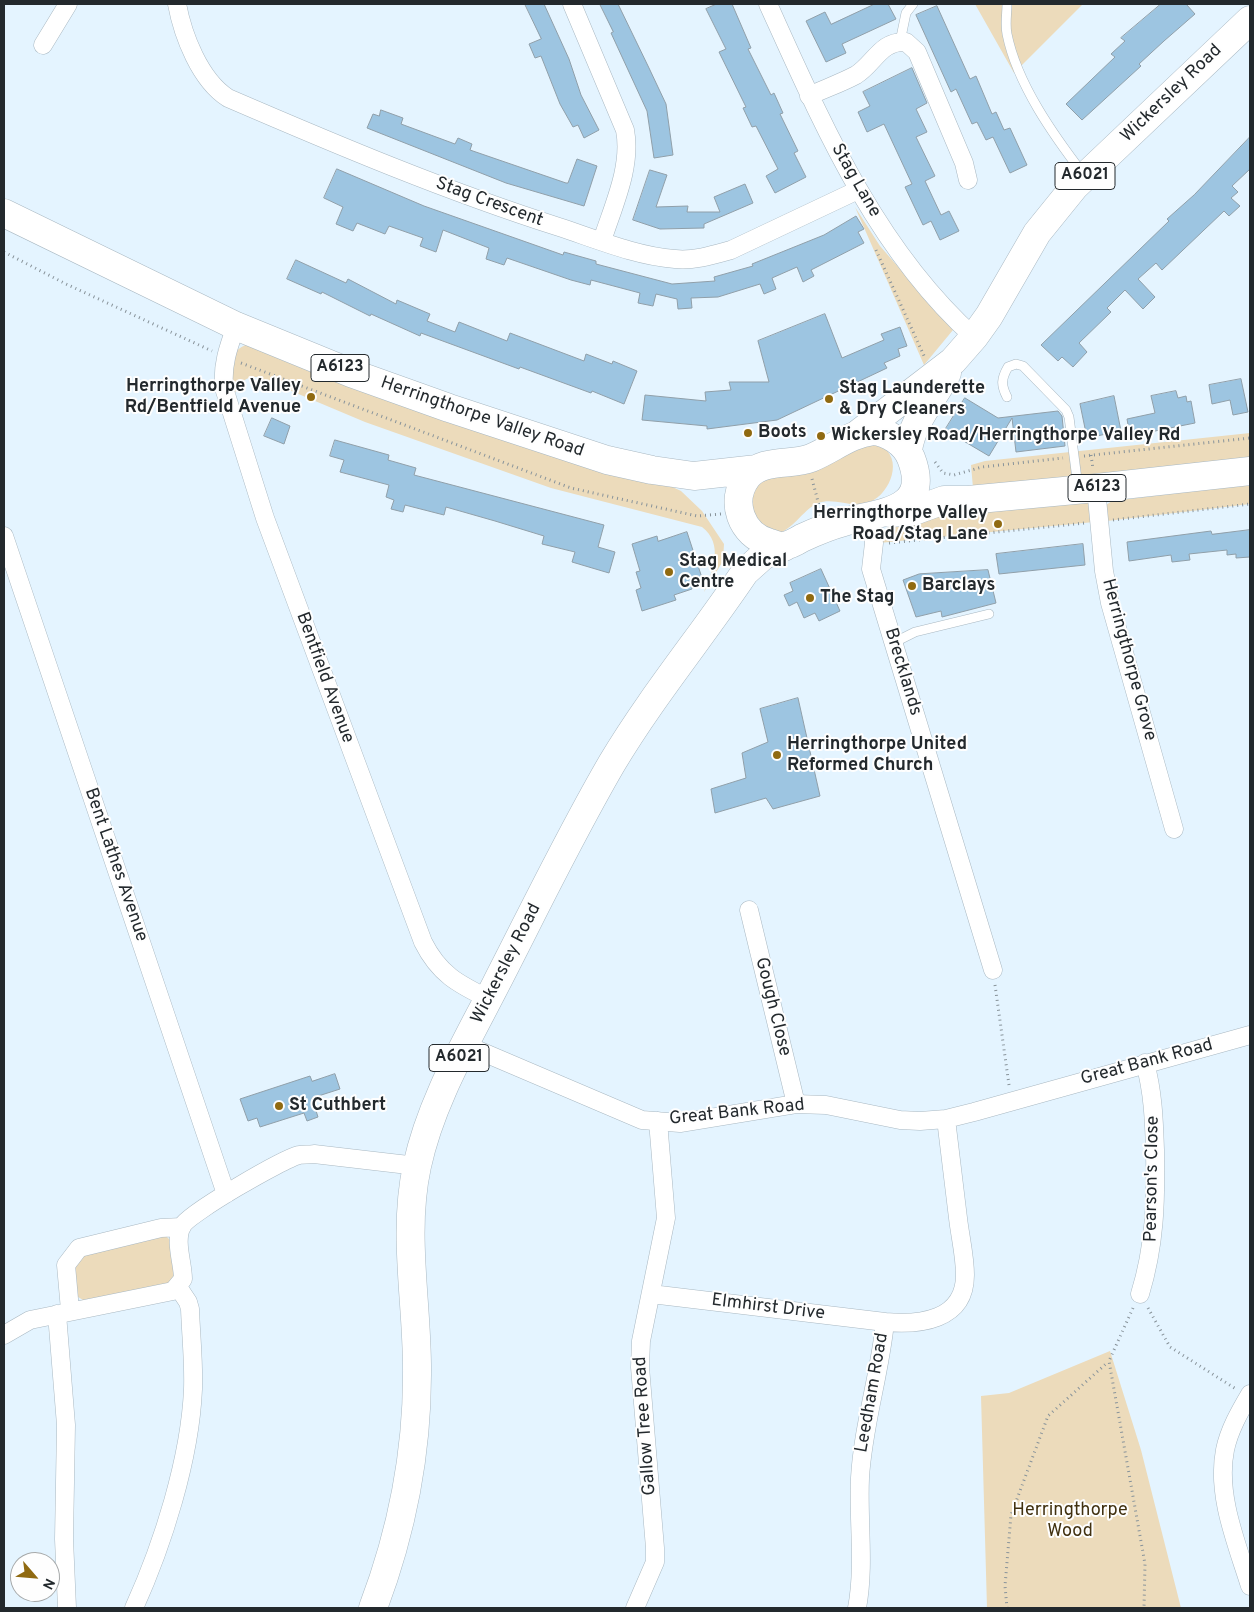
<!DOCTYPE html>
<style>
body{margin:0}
#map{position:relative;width:1254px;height:1612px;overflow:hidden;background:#e4f4ff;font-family:Overpass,sans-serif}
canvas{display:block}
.frame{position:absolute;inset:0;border:5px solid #23292d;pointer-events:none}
.north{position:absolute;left:10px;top:1552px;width:50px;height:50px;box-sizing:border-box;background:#fefefe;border:1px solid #a6a9aa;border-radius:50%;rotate:117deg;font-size:14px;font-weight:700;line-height:20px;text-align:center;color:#23292d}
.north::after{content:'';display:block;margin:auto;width:18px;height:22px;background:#906a11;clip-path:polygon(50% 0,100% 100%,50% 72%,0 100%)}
</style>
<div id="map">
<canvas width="1254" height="1612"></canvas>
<div class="frame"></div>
<div class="north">N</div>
</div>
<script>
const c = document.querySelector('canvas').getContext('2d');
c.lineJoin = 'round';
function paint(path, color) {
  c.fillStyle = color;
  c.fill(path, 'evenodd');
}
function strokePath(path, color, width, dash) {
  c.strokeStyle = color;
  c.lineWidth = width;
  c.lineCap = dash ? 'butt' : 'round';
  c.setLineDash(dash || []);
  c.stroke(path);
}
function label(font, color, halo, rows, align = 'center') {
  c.font = font + ' Overpass,sans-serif';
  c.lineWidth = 4;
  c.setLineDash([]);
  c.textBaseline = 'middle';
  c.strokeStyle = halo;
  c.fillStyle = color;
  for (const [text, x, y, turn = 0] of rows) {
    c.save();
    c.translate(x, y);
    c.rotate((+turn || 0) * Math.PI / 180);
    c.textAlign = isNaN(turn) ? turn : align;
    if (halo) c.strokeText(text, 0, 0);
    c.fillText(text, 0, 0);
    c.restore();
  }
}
paint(new Path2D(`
 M975,4H1083L1014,73Z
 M855,207L880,246L953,330L924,365Z
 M250,343L660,481L681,491L702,511L724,544L723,561L704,592C713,570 724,544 702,527L551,488L365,422L258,377C246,376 240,382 235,393C227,370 224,353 250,343Z
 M1250,433V458L973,488L971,465L985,461Z
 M870,443C874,445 881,445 884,448C904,463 887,498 867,503C851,508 834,497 818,503C801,511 793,531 775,534L754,518L750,490L764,479Z
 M1250,484V504L1107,521L1106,505L1112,501Z
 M1081,500L1088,503L1094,522L879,543L883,532L889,526L932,515Z
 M164,1234L170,1240L176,1278L172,1284L86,1302L75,1295L72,1266L81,1255Z
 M1110,1351L1141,1450L1181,1608H987L981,1396L1009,1393Z`), '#ecdbbb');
const building = new Path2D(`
 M525,4H544L569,59L581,95L599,130L584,138L578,125L573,127L560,104L541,56L535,58L529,44L541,39Z
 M600,4H618L649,68L666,104L673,155L654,158L647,111L611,33L613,32Z
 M717,4H732L751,48L748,49L771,95L774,93L783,113L780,114L798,151L794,153L806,177L775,193L766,176L778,169L756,126L752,127L743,108L746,107L719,52L726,49L706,9Z
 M875,4H888L896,19L842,44L846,53L826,62L806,21L825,12L831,24Z
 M1161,4H1186L1195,14L1164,41L1139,64L1141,66L1082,120L1066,104L1115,57L1111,54L1125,41L1121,38Z
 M937,6L970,79L976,76L992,114L996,112L1004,130L1010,128L1027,165L1010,173L993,137L986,140L977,122L972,124L956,89L951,92L916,15Z
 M912,68L927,103L916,109L927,132L916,137L935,176L925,181L941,215L949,211L959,231L940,240L931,221L923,225L905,187L912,184L884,124L867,132L858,112L870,106L863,92Z
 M381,110L403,118L401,124L455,144L458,138L472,144L470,150L566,183H568L577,159L597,166L584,206L506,183L367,128L373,114L379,116Z
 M1250,137V169L1232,186L1238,192L1231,198L1240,206L1229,216L1224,211L1162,270L1156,263L1138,279L1155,297L1143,309L1125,290L1107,308L1111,312L1079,343L1087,352L1073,367L1062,357L1058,361L1041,345L1169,221L1167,219L1194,195Z
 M337,169L424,206L563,255L564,252L596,261V264L672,284L715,281L714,277L753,266L752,264L824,235L856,216L864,229L858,232L864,243L811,270L814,276L803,282L797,267L772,278L776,289L764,294L760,284L718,297L691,298L692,308L678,309L677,299L656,294L653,306L638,303L640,293L591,280L590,285L571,280L507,258L504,265L486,259L489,248L443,230L436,252L420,246L423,238L389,226L385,234L357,223L353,231L336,224L343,207L324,198Z
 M650,170L667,175L656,207L688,206L687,212H720L714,197L745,184L753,203L704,224V228L660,229L633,220Z
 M296,260L346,283L348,279L396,304L397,300L430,314L427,321L455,332L459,322L507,341L510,333L584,361L586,354L612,364L613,361L637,371L624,404L592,391L591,393L520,367L519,369L421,333L420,336L371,314L370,316L322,292L321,294L287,279Z
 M825,314L842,358L884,340L881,334L900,327L907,346L898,349L900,356L884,363L887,368L777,420L707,429V426L642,420L645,395L706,401L705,392L731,390L729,382H769L758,341Z
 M1241,379L1248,412L1233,415L1230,400L1212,404L1209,385Z
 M1176,391L1178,398L1186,396L1187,402L1191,401L1195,423L1130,436L1127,419L1155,413L1151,396Z
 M1114,396L1121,431L1087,438L1080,404Z
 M965,398L998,418L1058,411L1062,416L1065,446L1016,452L1012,418L989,456L945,430Z
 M272,418L290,426L284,444L264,436Z
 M335,440L389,455L388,460L416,468L414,475L604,525L598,547L615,552L609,573L572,562L575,552L542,544L544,536L495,521L446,507L444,515L405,505L403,512L391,509L394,500L386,497L389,485L340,472L344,460L330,456Z
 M1250,530V557L1236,558V554L1227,555V550L1189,554L1190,560L1172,562L1171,555L1129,561L1127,542L1211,531L1212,534Z
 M687,532L703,581L691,585L692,589L674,595L676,600L642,611L636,590L641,588L636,572L640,571L632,544L657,536L658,541Z
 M1083,544L1085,565L999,574L996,554Z
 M821,569L840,611L819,621L815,613L804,618L797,602L789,606L784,595L793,591L790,583Z
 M988,570L996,603L942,617L941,611L916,617L903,580L919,574Z
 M798,698L820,796L773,809L766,798L715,813L711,789L746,778L742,753L768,742L760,709Z
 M335,1074L340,1089L312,1098L318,1117L307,1121L304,1113L260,1127L257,1118L248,1121L240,1099L310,1076L312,1081Z`);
paint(building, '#9dc5e1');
strokePath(building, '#909fa9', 1);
const lane = new Path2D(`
 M1007,4C1007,13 1005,25 1007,34C1017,84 1054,136 1084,175
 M900,42L906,13L913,4
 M1007,397C1001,385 1001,379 1008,367L1016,364L1023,366L1066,410L1069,417L1078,487
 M893,643L915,632L989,614`);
const street = new Path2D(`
 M177,4C183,36 200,80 228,98C337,145 446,191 559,227C596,239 636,256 675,259C694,261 713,255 731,250L858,190
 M572,4L625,130C632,167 613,206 602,241
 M768,4C822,123 875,248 974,337
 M43,45L68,4
 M809,96C824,89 841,83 856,75C874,64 881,40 906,42L917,52L964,163L968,180
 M236,326C228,348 222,365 224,388L265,518L423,942C439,974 458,984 489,999
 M1096,488L1104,571L1110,603L1174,829
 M870,517L874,543L871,569L993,970
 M4,536L226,1194
 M749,910L796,1104
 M466,1045L642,1120L680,1123L796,1104L826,1105L900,1120L920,1121L946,1119L974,1112L1250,1035
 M651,1294L885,1322
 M1140,1294C1155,1245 1156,1201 1155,1150C1154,1120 1153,1092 1145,1063
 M70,1310L66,1265L79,1248L161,1228L182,1227
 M57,1314L66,1425L64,1539L67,1608
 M4,1335L30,1320L173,1291L183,1279C183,1263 174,1241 182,1226C189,1213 283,1159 299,1155C304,1154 309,1155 314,1154L417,1166
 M1250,1394C1240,1411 1229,1430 1225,1450C1216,1495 1237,1544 1250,1586
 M134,1608C163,1544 190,1459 193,1389C194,1363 191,1336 190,1309L188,1302L178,1287
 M635,1608L655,1562V1548L640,1367L641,1341L666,1218L658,1121
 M857,1608C865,1566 858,1521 860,1478C863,1425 880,1374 885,1322C919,1325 965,1321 965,1275C965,1256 960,1236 958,1218C954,1185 950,1152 946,1119`);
const primary = new Path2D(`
 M4,213L236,326L351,373L449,408L607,460L652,470L694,476L757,469
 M873,431C888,432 905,443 911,458C932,512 880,512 844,522C829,526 815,532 802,538C797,541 790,545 784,546C780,547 774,544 770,543C741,535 729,501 747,477C762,458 791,466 811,458C833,449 849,434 873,431Z
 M859,433L953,361L974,337L989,316L1037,233L1075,186L1250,20
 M908,451C911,423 934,398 947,373
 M890,513L914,511L944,500H968L1096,488L1250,471
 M373,1608C401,1534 417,1455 417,1375C418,1306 402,1235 417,1166C431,1101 466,1043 496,984C534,910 570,835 612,763C652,696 702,636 745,572L764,555L784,547`);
strokePath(lane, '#a9b8c2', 10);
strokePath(street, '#a9b8c2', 19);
strokePath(primary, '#a9b8c2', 29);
strokePath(new Path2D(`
 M876,250L925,358
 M4,252L66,284L212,351
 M241,363L571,488L697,516L721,514
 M1091,455L1093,469
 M1084,456L1250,438
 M935,462L943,473L954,475L982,467L1063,458
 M812,479L820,509
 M1113,520L1250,504
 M889,543L1085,523
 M995,985L1009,1085
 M1133,1308L1109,1361L1145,1564L1144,1608
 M1148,1308L1170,1347L1236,1389
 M1007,1608L1005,1586L1011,1515L1048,1416L1108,1362`), '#88939a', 3, [1, 4]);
strokePath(lane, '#fff', 9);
strokePath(street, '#fff', 18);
strokePath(primary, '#fff', 28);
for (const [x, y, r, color] of [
 [311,397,5,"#906a11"],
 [829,399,5,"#906a11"],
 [748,433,5,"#906a11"],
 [821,436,5,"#906a11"],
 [998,524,5,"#906a11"],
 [669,572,5,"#906a11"],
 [912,586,5,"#906a11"],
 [810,598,5,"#906a11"],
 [777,755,5,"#906a11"],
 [279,1106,5,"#906a11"]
]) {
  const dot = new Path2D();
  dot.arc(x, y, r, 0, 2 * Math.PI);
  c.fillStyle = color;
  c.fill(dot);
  strokePath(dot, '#fefefe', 2);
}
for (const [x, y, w] of [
 [1085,176,60],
 [340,368,58],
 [1097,488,58],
 [459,1058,60]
]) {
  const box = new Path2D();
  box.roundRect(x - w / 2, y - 13.5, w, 27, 4);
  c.fillStyle = '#fefefe';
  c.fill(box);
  strokePath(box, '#23292d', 1);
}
label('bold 16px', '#23292d', null, [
 ["A6021",1085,176],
 ["A6123",340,368],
 ["A6123",1097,488],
 ["A6021",459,1058]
]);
label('18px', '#23292d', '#fefefe', [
 ["Wickersley Road",1172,94,-44],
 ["Stag Lane",855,181,60],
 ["Stag Crescent",489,203,20],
 ["Herringthorpe Valley Road",482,418,19],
 ["Herringthorpe Grove",1128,660,75],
 ["Brecklands",902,672,73],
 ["Bentfield Avenue",324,678,70],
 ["Bent Lathes Avenue",115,865,71],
 ["Wickersley Road",507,964,-63],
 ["Gough Close",772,1007,76],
 ["Great Bank Road",1147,1063,-15],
 ["Great Bank Road",737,1113,-6],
 ["Pearson's Close",1153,1179,-89],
 ["Elmhirst Drive",768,1308,7],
 ["Leedham Road",873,1393,-80],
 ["Gallow Tree Road",646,1426,-94]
]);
label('bold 18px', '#23292d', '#fefefe', [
 ["Herringthorpe Valley",301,387,"right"],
 ["Rd/Bentfield Avenue",301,408,"right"],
 ["Stag Launderette",839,389],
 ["& Dry Cleaners",839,410],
 ["Boots",758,433],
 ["Wickersley Road/Herringthorpe Valley Rd",831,436],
 ["Herringthorpe Valley",988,514,"right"],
 ["Road/Stag Lane",988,535,"right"],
 ["Stag Medical",679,562],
 ["Centre",679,583],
 ["Barclays",922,586],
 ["The Stag",820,598],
 ["Herringthorpe United",787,745],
 ["Reformed Church",787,766],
 ["St Cuthbert",289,1106]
], 'left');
label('18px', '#413110', '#fefefe', [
 ["Herringthorpe",1070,1511],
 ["Wood",1070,1532]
]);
</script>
